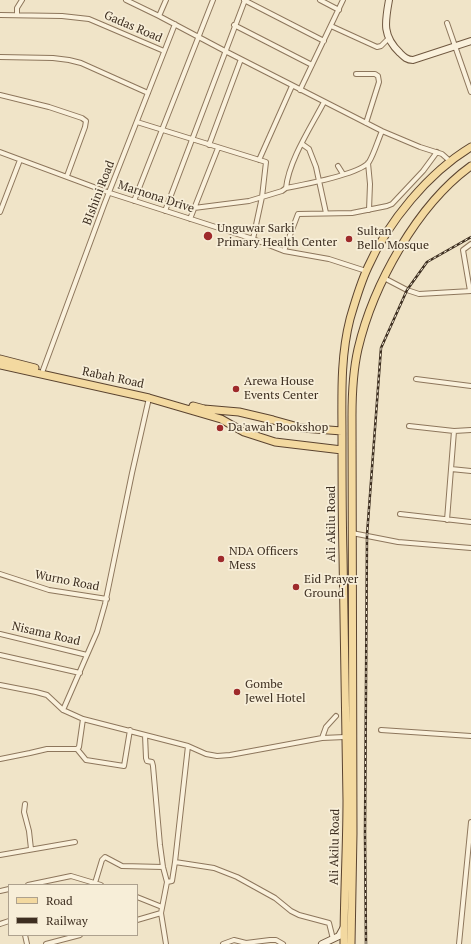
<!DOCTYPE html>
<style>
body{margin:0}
#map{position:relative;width:471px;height:944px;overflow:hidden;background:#f0e4c8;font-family:"PT Serif",serif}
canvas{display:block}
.legend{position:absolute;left:8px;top:884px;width:130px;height:52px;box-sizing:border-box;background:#f7eed8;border:1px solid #ada18e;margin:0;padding:5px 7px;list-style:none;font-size:12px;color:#3d2e20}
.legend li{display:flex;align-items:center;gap:8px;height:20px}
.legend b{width:20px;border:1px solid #ada18e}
</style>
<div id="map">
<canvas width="471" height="944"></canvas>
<ul class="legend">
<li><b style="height:5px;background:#f3d9a0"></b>Road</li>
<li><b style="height:5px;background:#3d2e20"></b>Railway</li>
</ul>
</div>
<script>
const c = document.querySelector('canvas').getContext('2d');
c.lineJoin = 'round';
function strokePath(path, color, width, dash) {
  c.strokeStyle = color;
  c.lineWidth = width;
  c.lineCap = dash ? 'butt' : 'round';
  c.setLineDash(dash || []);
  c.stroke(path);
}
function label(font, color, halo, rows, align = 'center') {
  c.font = font + ' "PT Serif",serif';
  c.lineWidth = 3.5;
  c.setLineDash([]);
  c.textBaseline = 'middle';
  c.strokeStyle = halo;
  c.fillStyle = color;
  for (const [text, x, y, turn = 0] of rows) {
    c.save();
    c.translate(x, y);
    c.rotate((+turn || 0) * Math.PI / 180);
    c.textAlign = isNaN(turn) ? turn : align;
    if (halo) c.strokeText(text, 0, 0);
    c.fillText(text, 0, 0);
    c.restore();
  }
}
const street = new Path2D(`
 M126,0L159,16L225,51L382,131L420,147L442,154L451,162
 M244,0L324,41
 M320,0L339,10
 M0,15L62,16L89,19L164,51
 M17,15V8L22,0
 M159,16L166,0
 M447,23L471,92
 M234,25L312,65
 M331,26L377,47L381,46L388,39
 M0,57L53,58L69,60L81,63L148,93
 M356,74H375L378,76L379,82L366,123
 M300,90L343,0
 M0,95L49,107L82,118L86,121L85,127L67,176
 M137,122L266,162L262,197L253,239
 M302,144L309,149L316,167L326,213
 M209,145L241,59
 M0,152L110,193L253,239L284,251
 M259,160L292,86
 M368,163L370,184L369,210
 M338,166L343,174
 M286,188C289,160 311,127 324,102
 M134,201L213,0
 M194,208L249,201L282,191L286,188C302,185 360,174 369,162C374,154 378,140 382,131
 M165,211L245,0
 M0,212L20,160
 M190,219L218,148
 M366,271L329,259L284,251L298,214L352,213L387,206L392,204L423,171L437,152
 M384,278L407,290L419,294L471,291
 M470,291L463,250L471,244
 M43,370L104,205L175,24
 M416,379L471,386
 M149,398L132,473L105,604L97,632L63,710L83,719L188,746L206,754L217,756L230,755L322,738L345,737
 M409,426L454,431L471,430
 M451,469L471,471
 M400,514L471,522
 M447,520L454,431
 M352,533L398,542L471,548
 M0,574L49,590L107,599
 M0,634L87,655
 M0,655L80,673
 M0,685L36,692L47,695L63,710
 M381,730L471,736
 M145,735L146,758L147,761L152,762L153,766L160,845L163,867L167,882L161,913L166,944
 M322,738L326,727L336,716
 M188,746L175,862L214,868L237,877L275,898L291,911L299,915L329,923L333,939
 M77,749L86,760L124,766L130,730
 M0,759L30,753L47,749H77L79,747L83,719
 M25,804L24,812L29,831L31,849
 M0,855L75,842
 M167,882L172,881L175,862
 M95,883L102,860L105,857L122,866L163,867
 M28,885L71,876L101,885
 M0,891L9,889
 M137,897L162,907
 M137,920L161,913
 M0,924L9,921
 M25,935L27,944
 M46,944L80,935
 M223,944L234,940L246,943L270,940H276L283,944
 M459,944L471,822`);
const secondary = new Path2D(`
 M389,0C385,22 382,36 400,53C404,57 407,60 413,60L471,41
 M322,944L339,936L344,927`);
const primary = new Path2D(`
 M0,359L35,368
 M0,365L149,398L221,419L244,432L275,442L342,450
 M193,406L204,409L239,412L273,420L302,428L342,431
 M344,944C344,896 347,848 347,800C346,719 344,637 343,555C342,516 342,476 342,437C342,398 340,358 350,319C355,302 360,284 368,267C388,222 428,173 471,147
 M351,944L353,833L352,416C352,394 353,371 358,349C373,285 417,205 471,166`);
strokePath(street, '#8d765c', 6);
strokePath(secondary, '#6f573f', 8);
strokePath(primary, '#5b4430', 9);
strokePath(street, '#faf1dc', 4);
strokePath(secondary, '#faf1dc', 6);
strokePath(primary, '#f3d9a0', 7);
const rail = new Path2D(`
 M366,944L365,833L367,535L381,348L407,290L427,262L471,237`);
strokePath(rail, '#3d2e20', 2.5);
strokePath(rail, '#f7eed8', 1, [3]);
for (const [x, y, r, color] of [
 [208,236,5,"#9e2a2b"],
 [349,239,4,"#9e2a2b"],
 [236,389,4,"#9e2a2b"],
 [220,428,4,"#9e2a2b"],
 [221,559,4,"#9e2a2b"],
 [296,587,4,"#9e2a2b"],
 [237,692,4,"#9e2a2b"]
]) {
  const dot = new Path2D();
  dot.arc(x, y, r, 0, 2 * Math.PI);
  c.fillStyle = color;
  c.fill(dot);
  strokePath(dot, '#f7eed8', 1.5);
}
label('12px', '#3d2e20', '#f7eed8', [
 ["Gadas Road",133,27,23],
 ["BIshini Road",99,193,-69],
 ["Marnona Drive",156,197,18],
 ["Rabah Road",113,378,12],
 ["Ali Akilu Road",332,524,-90],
 ["Wurno Road",67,581,11],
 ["Nisama Road",46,634,13],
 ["Ali Akilu Road",335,847,-89]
]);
label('12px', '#3d2e20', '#f7eed8', [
 ["Unguwar Sarki",217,229],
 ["Primary Health Center",217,243],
 ["Sultan",357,232],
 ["Bello Mosque",357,246],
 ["Arewa House",244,382],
 ["Events Center",244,396],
 ["Da'awah Bookshop",228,428],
 ["NDA Officers",229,552],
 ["Mess",229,566],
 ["Eid Prayer",304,580],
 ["Ground",304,594],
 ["Gombe",245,685],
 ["Jewel Hotel",245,699]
], 'left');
</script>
